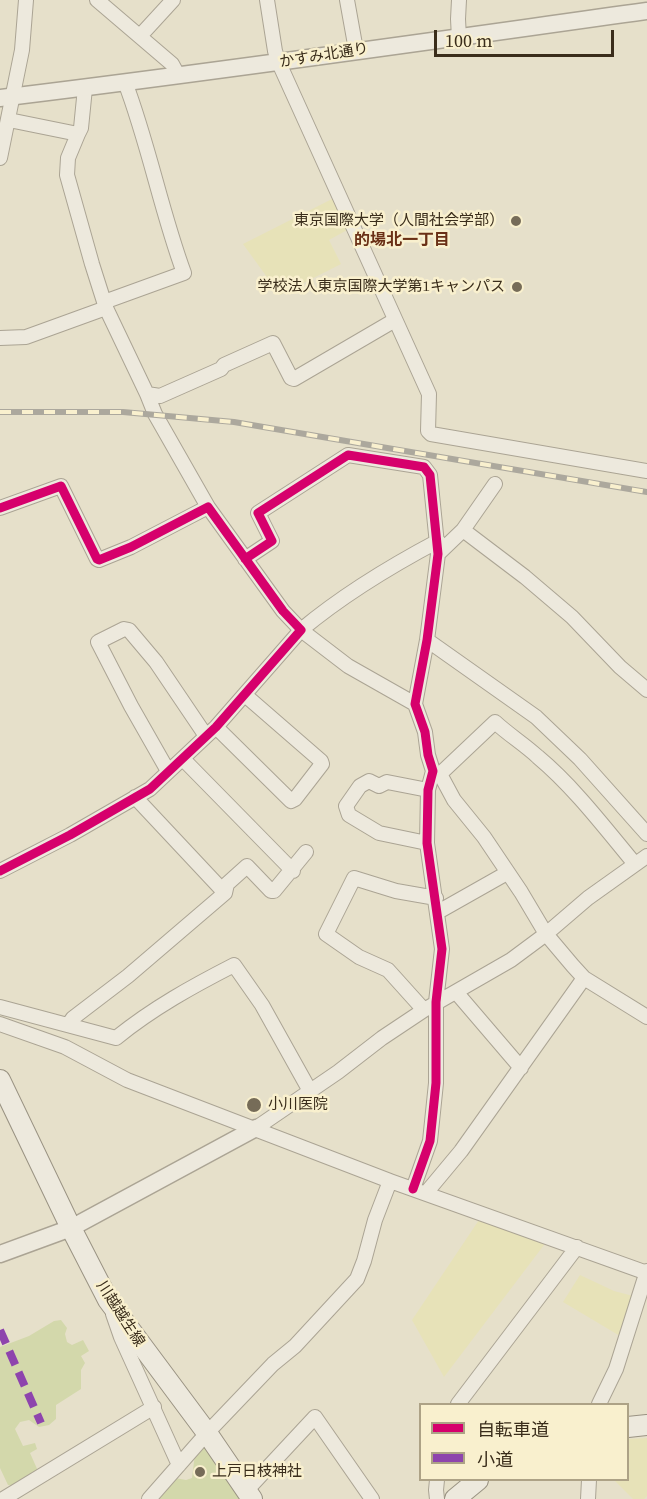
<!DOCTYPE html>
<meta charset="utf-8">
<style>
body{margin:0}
#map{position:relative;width:647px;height:1499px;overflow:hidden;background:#e6e0ca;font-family:"Source Serif 4","Noto Sans JP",serif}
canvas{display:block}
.legend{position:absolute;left:419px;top:1403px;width:210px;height:78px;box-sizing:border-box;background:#f9f0ce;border:2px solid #ada286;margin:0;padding:8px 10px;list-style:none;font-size:18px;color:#3a2d1b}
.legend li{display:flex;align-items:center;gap:12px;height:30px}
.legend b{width:30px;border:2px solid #ada286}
.scale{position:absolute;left:434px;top:30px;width:180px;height:27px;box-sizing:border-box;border:3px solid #3a2d1b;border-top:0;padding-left:8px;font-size:18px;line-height:21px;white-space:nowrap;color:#3a2d1b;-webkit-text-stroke:4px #f9f0ce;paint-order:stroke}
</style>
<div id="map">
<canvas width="647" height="1499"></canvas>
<ul class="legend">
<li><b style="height:8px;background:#d6006c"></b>自転車道</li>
<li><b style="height:8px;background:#8e44ad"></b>小道</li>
</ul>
<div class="scale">100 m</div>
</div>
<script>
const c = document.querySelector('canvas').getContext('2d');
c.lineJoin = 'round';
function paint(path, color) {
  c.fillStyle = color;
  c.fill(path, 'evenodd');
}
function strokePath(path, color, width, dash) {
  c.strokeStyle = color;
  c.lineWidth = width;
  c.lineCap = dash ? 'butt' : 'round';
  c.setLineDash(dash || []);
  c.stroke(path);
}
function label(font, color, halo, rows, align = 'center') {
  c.font = font + ' "Source Serif 4","Noto Sans JP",serif';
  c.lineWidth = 5;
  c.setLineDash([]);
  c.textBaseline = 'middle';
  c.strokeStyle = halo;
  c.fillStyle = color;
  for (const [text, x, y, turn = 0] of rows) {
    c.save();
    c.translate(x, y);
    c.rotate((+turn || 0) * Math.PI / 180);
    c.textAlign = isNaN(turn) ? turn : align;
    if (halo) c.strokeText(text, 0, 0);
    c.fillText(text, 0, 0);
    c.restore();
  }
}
paint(new Path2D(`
 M334,198L349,229L329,240L341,264L280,295L243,244Z
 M481,1217L547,1241L444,1377L412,1320Z
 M580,1275L614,1291L633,1296L620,1336L563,1302Z
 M647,1438V1496L644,1499H633L614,1480H628V1439Z`), '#e7e2b8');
paint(new Path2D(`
 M61,1320L67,1328L65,1334L67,1342L72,1345L83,1340L89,1351L81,1356L85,1363L81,1370V1389L56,1405V1419L49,1425L39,1427L29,1420L20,1422L15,1429L23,1446L35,1443L37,1449L30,1453L38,1471L14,1486L8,1485L0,1468V1347L29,1336L54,1321Z
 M201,1448H206L242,1499H155L175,1478L186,1480L192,1478L195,1454Z`), '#d3d8ab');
const minor = new Path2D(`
 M97,0L172,64L178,75
 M267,0L275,51L279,63L429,394L428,431L431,434L647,471
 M347,0L356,50
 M459,0L458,19L459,38
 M140,36L173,0
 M9,120L78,134L68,158L67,175L92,264L106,308L147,394L160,396L221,369L224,365L273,343L291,378L294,379L395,320
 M78,134L81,128L85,88
 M0,158L22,50L26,0
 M104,302L184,273C161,211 149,145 125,82
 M0,338L26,337L106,308
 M147,394L155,414L208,507
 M0,508L61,486L97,559L99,560L131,547L208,507L283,611L301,630L216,727L150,789L70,835L0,871
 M463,530L525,577L572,617L620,667L647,690
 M438,554L463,530L495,484
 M245,559L272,541L258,513L348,455L424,467L430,475L438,554L427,640L415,704L425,732L428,755L433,771L428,790L427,843L442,949L436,1002V1083L430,1141L413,1189
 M427,640L536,717L580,759L647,834
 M415,704L348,666L301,630C344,594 389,567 438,541
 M216,727L291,801L295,799L322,764L321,761L245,695
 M183,759L293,871
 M168,771L131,706L98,642L124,629L129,630L156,662L206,736
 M433,771L440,774L454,800L484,837L521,892L546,934L573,966L584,978L647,1017
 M440,774L495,722C509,735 524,744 538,757C574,787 605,828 635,864
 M135,797L225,893L227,884L247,866L271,891H274L306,852
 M427,843L379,833L349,815L346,806L360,786L369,781L379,786L387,782L428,790
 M438,912L507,873
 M456,992L521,1068
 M0,1007L116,1038C153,1008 193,986 234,965L262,1005L310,1091
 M424,1010L388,970L359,957L326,934L354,878L396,891L436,898
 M0,1024L65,1047L127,1080L390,1181L647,1273
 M68,1025L73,1018L128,976L225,893
 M256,1128L338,1072L382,1038L424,1010L511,960L546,934L588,898L647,856
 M426,1193L461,1151L584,978
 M113,1314L121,1337L179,1465
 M458,1404L577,1247
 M599,1404L616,1369L647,1271
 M437,1480L436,1490L437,1499
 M246,1491L315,1417L372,1499
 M3,1499L154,1407
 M149,1499L207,1433L273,1364L295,1346L357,1279L364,1261L375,1220L390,1181
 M588,1499L589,1480`);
const tertiary = new Path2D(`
 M0,98C216,72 431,41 647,11
 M0,1254L71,1228L256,1128`);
const secondary = new Path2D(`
 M0,1080L71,1228L108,1300L207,1433L252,1499
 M628,1427L647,1425
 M455,1499L478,1480`);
strokePath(minor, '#aba494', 16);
strokePath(tertiary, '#aba494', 19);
strokePath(secondary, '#9a9383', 22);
strokePath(minor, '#ede9dd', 14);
strokePath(tertiary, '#ede9dd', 16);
strokePath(secondary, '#ede9dd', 20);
const rail = new Path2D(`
 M0,412H123L234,422L647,492`);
strokePath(rail, '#aca89d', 6);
strokePath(rail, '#f9f0ce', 4, [11]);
strokePath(new Path2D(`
 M0,1330L41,1423`), '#8e44ad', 8, [15, 8]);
strokePath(new Path2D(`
 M0,508L61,486L97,559L99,560L131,547L208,507L283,611L301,630L216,727L150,789L70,835L0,871
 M245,559L272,541L258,513L348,455L424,467L430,475L438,554L427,640L415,704L425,732L428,755L433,771L428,790L427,843L442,949L436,1002V1083L430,1141L413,1189`), '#d6006c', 9);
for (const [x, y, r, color] of [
 [516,221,6,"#766c58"],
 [517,287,6,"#766c58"],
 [254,1105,8,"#766c58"],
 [200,1472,6,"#766c58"]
]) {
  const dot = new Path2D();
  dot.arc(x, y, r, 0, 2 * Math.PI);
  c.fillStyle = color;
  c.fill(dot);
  strokePath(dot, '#f9f0ce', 2);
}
label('15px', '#3a2d1b', '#f9f0ce', [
 ["かすみ北通り",324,56,-9],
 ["川越越生線",120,1314,57]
]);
label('15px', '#3a2d1b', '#f9f0ce', [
 ["東京国際大学（人間社会学部）",504,221],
 ["学校法人東京国際大学第1キャンパス",505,287],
 ["小川医院",268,1105,"left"],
 ["上戸日枝神社",212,1472,"left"]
], 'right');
label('bold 16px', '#6a3016', '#f9f0ce', [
 ["的場北一丁目",402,241]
]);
</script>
